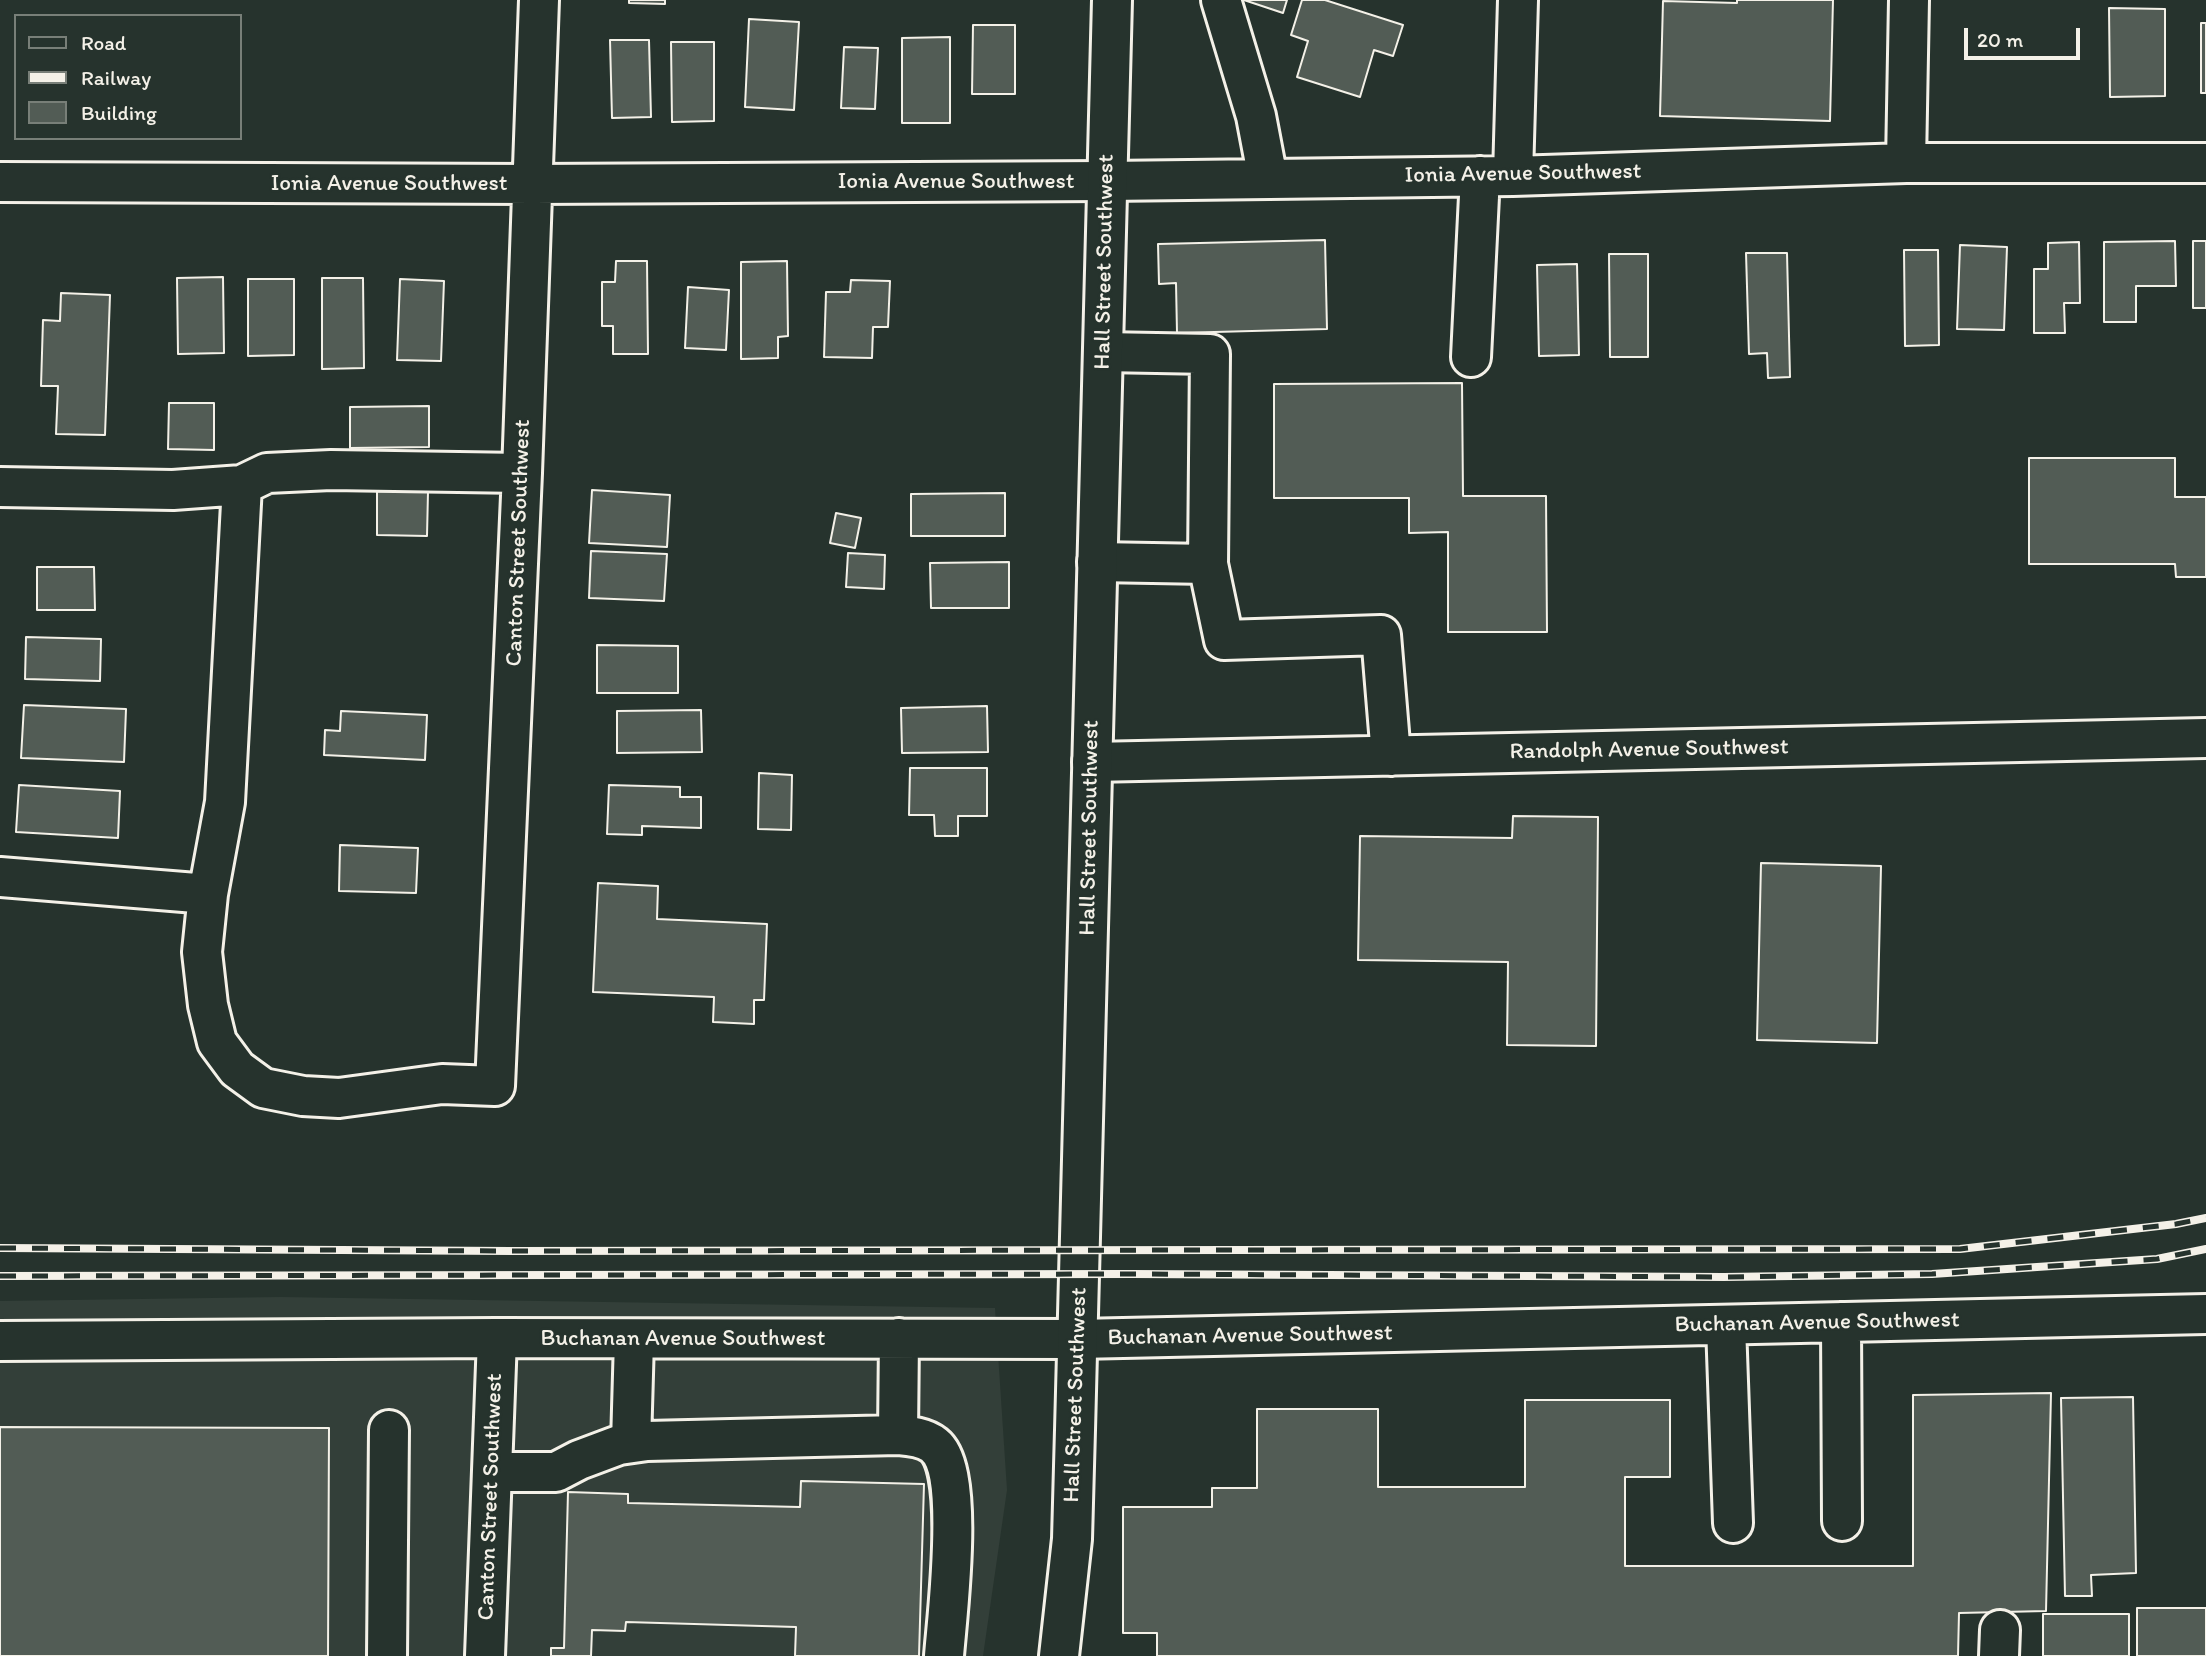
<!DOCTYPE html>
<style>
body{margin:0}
#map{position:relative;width:2206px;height:1656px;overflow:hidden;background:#26332d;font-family:Itim,sans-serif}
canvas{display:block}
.legend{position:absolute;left:14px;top:14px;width:228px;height:126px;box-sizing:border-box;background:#26332d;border:2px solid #787f78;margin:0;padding:9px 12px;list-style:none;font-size:21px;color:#f4f1e8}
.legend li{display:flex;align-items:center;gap:14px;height:35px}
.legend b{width:35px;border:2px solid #787f78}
.scale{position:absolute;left:1964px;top:28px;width:116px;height:32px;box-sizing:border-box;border:4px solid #f4f1e8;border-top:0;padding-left:9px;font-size:21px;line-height:24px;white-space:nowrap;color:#f4f1e8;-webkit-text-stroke:5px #26332d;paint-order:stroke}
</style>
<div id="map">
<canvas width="2206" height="1656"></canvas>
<ul class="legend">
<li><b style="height:9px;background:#26332d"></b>Road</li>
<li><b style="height:9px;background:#f4f1e8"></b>Railway</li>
<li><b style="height:19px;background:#525c55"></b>Building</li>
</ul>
<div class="scale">20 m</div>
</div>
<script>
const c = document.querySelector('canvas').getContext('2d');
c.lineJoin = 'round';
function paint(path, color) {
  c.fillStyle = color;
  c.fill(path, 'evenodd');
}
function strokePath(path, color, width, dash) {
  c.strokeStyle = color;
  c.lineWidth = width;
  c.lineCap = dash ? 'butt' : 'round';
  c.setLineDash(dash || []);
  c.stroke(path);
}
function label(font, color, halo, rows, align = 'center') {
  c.font = font + ' Itim,sans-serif';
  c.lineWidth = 5;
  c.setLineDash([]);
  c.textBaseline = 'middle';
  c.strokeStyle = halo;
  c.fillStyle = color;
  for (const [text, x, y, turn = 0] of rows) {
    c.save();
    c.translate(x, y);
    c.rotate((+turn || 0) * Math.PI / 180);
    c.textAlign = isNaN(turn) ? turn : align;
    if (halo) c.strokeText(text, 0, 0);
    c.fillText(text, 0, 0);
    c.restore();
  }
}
paint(new Path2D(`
 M281,1297L995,1308L1007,1490L983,1656H0V1301Z`), '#333f39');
const building = new Path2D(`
 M629,0H665V4L629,3Z
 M1244,0H1287L1283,13Z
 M1302,0H1325L1403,25L1393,56L1374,50L1360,97L1297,77L1308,41L1291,35Z
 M1737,0H1833L1830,121L1660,116L1663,1L1737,3Z
 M2109,8L2165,9V96L2110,97Z
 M749,19L799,22L794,110L745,107Z
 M2201,23H2206V93H2201Z
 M973,25H1015V94H972Z
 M950,37V123H902V38Z
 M610,40H649L651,117L612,118Z
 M671,42H714V121L672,122Z
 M844,47L878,48L875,109L841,108Z
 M1325,240L1327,329L1177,333L1176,283L1159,284L1158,244Z
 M2175,241L2176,286H2136V322H2104V242Z
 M2193,241H2206V308H2193Z
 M2079,242L2080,303H2064L2065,333H2034V269H2048V243Z
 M1960,245L2007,247L2004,330L1957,329Z
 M1904,250H1938L1939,345L1905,346Z
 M1746,253H1787L1790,377L1768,378L1767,353L1749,354Z
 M1609,254H1648V357H1610Z
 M616,261H647L648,354H613V326H602V282H615Z
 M787,261L788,336L778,337V358L741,359V262Z
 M1577,264L1579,355L1539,356L1537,265Z
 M223,277L224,353L178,354L177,278Z
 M322,278H363L364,368L322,369Z
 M248,279H294V355L248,356Z
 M400,279L444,281L441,361L397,360Z
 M851,280L890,281L888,327H873L872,358L824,357L826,292H850Z
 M688,287L729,290L726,350L685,348Z
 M61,293L110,295L105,435L56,434L58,386H41L43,320L60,321Z
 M1462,383L1463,496H1546L1547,632H1448V532L1409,533V498H1274V384Z
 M169,403H214V450L168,449Z
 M429,406V447L350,448V407Z
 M2029,458H2175V497H2206V577H2176L2175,564H2029Z
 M592,490L670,495L667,547L589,543Z
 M377,491L428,492L427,536L377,535Z
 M1005,493V536H911V494Z
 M836,513L861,518L855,548L830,543Z
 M591,551L667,554L664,601L589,598Z
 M848,553L885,555L884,589L846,587Z
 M1009,562V608H931L930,563Z
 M37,567H94L95,610H37Z
 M26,637L101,639L100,681L25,679Z
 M597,645L678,646V693H597Z
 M24,705L126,709L124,762L21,758Z
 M987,706L988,752L902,753L901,708Z
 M701,710L702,752L617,753V711Z
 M341,711L427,715L425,760L324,755L325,730L340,731Z
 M910,768H987V816H958V836H935L934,815H909Z
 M759,773L792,775L791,830L758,829Z
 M19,785L120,791L118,838L16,832Z
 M609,785L680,787V797H701V828L642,826V835L607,834Z
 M1513,816L1598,817L1596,1046L1507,1045L1508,962L1358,960L1360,836L1512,838Z
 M340,845L418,848L416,893L339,891Z
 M1761,863L1881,866L1877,1043L1757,1040Z
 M598,883L658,886L657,919L767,924L764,1000H754V1024L713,1022L714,997L593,992Z
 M2051,1393L2046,1611L1959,1613L1958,1656H1157V1633H1123V1507H1212V1488H1257V1409H1378V1487H1525V1400H1670V1477H1625V1566H1913V1395Z
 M2133,1397L2136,1573L2091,1575L2092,1596H2065L2061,1398Z
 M0,1427L329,1428L328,1656H0Z
 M801,1481L924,1484L919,1656H795L796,1627L626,1622L625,1631L592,1630L591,1656H551V1648H564L568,1492L628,1494V1503L800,1507Z
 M2137,1608H2206V1656H2137Z
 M2043,1614H2129V1656H2043Z`);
paint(building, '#525c55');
strokePath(building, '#f4f1e8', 2);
const minor = new Path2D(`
 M1221,0L1256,116L1268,179
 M1906,163L1909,0
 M1513,176L1518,0
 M0,182L533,184L1107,181L1513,176L1906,163H2206
 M1103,352L1210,354L1208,564
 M1471,357L1480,176
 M242,485L225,802L208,894L202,952L208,1005L217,1042L237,1069L263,1088L303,1096L339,1098L442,1084L495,1086L522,473L539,0
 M0,487L173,490L242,485L267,473L331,470L522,473
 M1097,562L1208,564L1224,640L1381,635L1391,756
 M1092,762L2206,738
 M0,877L208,894
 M1841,1322L1842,1521
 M1726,1325L1733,1523
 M899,1338L898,1435C910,1436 924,1437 934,1445C966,1470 947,1616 944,1656
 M0,1341L497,1338L1078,1339L2206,1314
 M631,1443L634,1340
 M492,1472H556L579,1460L619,1445L647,1441L898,1435
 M387,1656L389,1430
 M485,1656L497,1338
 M1999,1656L2000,1630`);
const major = new Path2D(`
 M1059,1656L1072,1539L1075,1430L1112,0`);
strokePath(minor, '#f4f1e8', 44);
strokePath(major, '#f4f1e8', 44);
strokePath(minor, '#26332d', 38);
strokePath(major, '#26332d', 38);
const rail = new Path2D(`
 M0,1248L511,1251L1960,1249L2176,1224L2206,1218
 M0,1276L1130,1274L1724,1277L1932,1274L2157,1259L2206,1249`);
strokePath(rail, '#f4f1e8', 8);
strokePath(rail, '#26332d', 5, [16]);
label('23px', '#f4f1e8', '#26332d', [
 ["Ionia Avenue Southwest",1523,174,-1],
 ["Ionia Avenue Southwest",956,182],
 ["Ionia Avenue Southwest",389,184],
 ["Hall Street Southwest",1105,262,-89],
 ["Canton Street Southwest",519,543,-88],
 ["Randolph Avenue Southwest",1649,750,-1],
 ["Hall Street Southwest",1090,828,-89],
 ["Buchanan Avenue Southwest",1817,1323,-1],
 ["Buchanan Avenue Southwest",1250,1336,-1],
 ["Buchanan Avenue Southwest",683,1339],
 ["Hall Street Southwest",1076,1395,-88],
 ["Canton Street Southwest",491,1497,-88]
]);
</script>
